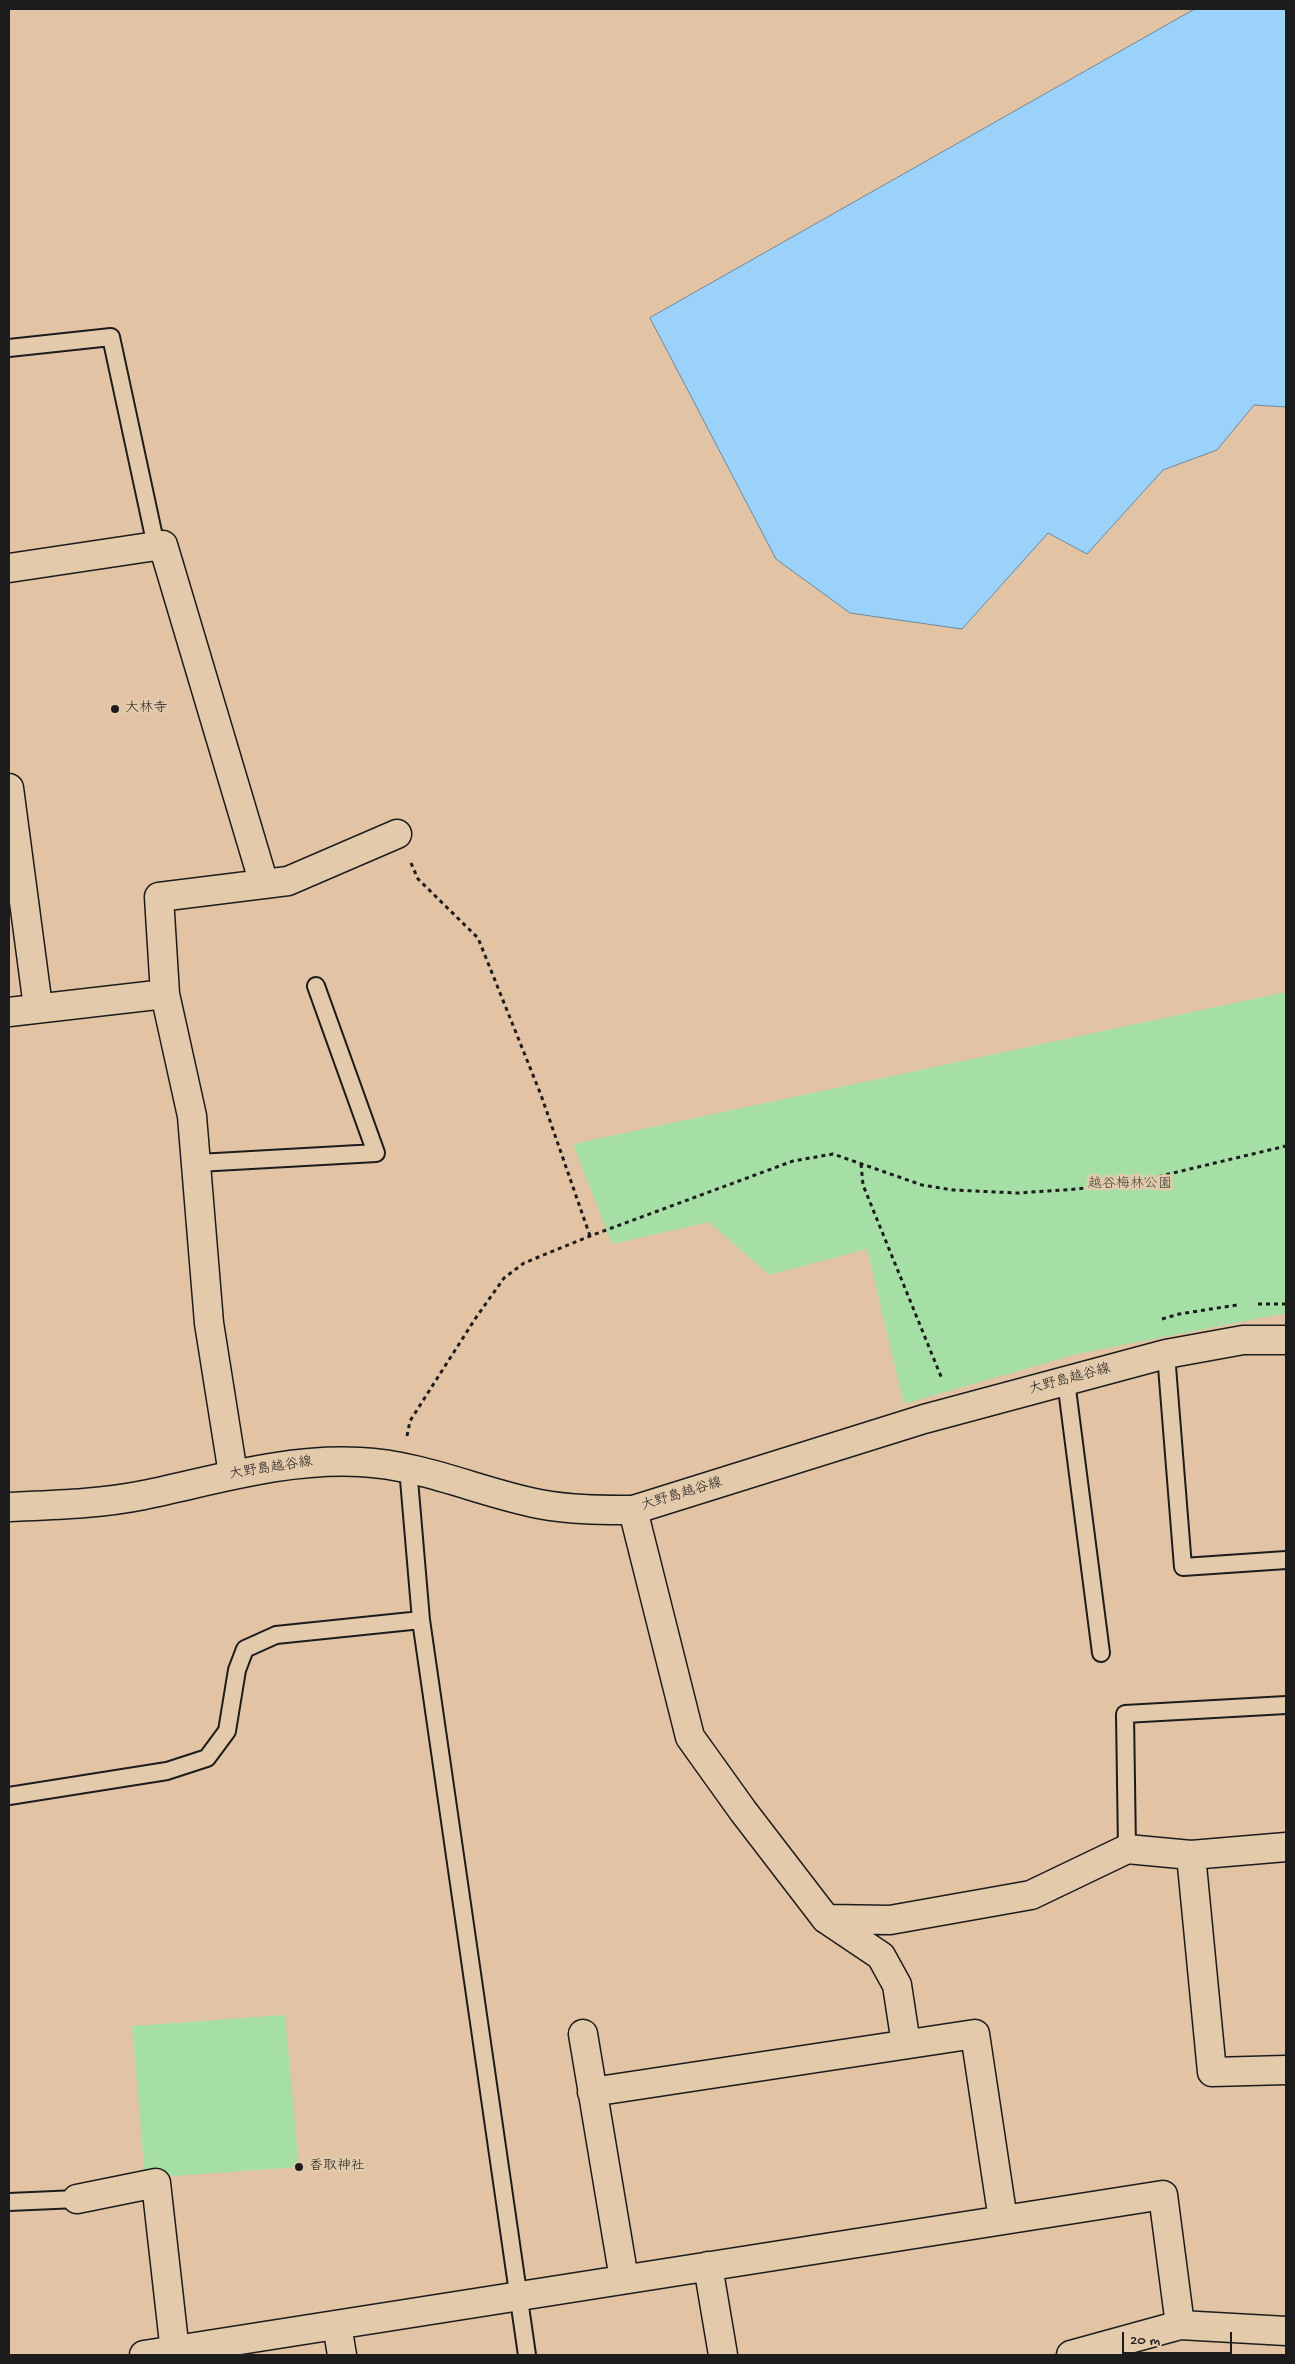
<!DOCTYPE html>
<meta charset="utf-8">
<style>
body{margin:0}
#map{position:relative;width:1295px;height:2364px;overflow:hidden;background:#e2c4a5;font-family:"Gochi Hand",sans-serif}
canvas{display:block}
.frame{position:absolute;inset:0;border:10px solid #1c1c1c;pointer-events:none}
.scale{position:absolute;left:1122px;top:2332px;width:110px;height:22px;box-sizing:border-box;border:2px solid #1c1c1c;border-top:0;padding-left:6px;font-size:15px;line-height:18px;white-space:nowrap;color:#1c1c1c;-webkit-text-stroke:4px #e3caab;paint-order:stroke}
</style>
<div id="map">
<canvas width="1295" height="2364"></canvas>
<div class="frame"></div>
<div class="scale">20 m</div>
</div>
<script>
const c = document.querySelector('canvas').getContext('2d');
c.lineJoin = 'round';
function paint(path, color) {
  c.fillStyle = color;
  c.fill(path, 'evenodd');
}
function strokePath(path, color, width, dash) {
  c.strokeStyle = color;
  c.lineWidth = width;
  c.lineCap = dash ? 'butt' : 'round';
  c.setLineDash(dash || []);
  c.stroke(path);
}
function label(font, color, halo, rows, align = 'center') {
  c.font = font + ' "Gochi Hand","Klee One",sans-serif';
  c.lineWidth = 5;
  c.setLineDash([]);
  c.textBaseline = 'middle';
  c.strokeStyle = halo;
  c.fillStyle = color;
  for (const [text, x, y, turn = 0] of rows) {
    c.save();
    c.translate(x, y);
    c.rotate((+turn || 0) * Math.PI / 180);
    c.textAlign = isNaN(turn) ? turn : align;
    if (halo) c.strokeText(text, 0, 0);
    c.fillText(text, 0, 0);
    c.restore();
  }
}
paint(new Path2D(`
 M1286,992V1313L1077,1354L904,1404L867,1249L769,1275L709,1222L612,1244L573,1144Z
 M285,2015L299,2167L145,2178L132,2026Z`), '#a5dfa5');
const water = new Path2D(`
 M1195,9H1286V407L1254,405L1217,450L1163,470L1087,554L1048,533L962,629L850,613L776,559L650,318Z`);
paint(water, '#9bd2fa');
strokePath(water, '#6889a1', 1);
const lane = new Path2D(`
 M9,348L111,337L156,546
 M198,1163L376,1153L316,986
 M1166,1354L1183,1567L1286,1560
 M1066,1381L1101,1653
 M408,1468L421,1620L527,2355
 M9,1796L167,1771L207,1758L227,1731L237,1670L245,1649L276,1635L421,1620
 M1127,1849L1125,1714L1286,1705
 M9,2202L77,2199`);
const street = new Path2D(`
 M9,568L163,545L264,884
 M9,788L38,1007
 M9,1012L165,994
 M233,1474L209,1323L192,1116L165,994L159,897L288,881L397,834
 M633,1510L690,1737L743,1811L826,1919L890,1920L1031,1895L1127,1849L1191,1855L1286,1847
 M1191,1855L1212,2072L1286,2070
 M826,1919L881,1956L897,1985L906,2044
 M583,2034L624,2279
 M592,2092L975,2034L1003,2220
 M77,2199L156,2183L175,2352
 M708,2266L723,2355
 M337,2325L342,2355
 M144,2355L1163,2195L1180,2325
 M1071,2355L1180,2325L1286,2331`);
const secondary = new Path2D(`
 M9,1507C54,1505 100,1504 144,1495C216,1480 286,1458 360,1462C423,1465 479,1492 539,1504C571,1510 602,1510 633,1510L924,1419L1166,1354L1243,1340H1286`);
strokePath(lane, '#1c1c1c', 20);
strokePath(street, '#1c1c1c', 31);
strokePath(secondary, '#1c1c1c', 31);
strokePath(new Path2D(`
 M411,863L418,879L478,938L541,1095L590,1236
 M861,1164L863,1185L942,1379
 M1258,1304H1286
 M1162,1319L1179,1314L1237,1305
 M407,1436L410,1421L475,1319L504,1278L524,1263L590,1236L793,1161L833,1154L922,1185L953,1190L1018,1193L1077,1189L1148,1179L1286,1146`), '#1c1c1c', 3, [4, 4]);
strokePath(lane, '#e3caab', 16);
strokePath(street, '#e3caab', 28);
strokePath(secondary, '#e3caab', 28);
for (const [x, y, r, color] of [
 [115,709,5,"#1c1c1c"],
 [299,2167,5,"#1c1c1c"]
]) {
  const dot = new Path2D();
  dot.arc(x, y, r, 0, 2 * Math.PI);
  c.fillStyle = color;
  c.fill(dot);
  strokePath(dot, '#e3caab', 2);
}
label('14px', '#1c1c1c', '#e3caab', [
 ["大林寺",125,709],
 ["香取神社",309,2167]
], 'left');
label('14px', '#374337', '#e3caab', [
 ["越谷梅林公園",1130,1185]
]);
label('14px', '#1c1c1c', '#e3caab', [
 ["大野島越谷線",1070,1380,-15],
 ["大野島越谷線",271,1469,-9],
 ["大野島越谷線",682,1495,-17]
]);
</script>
